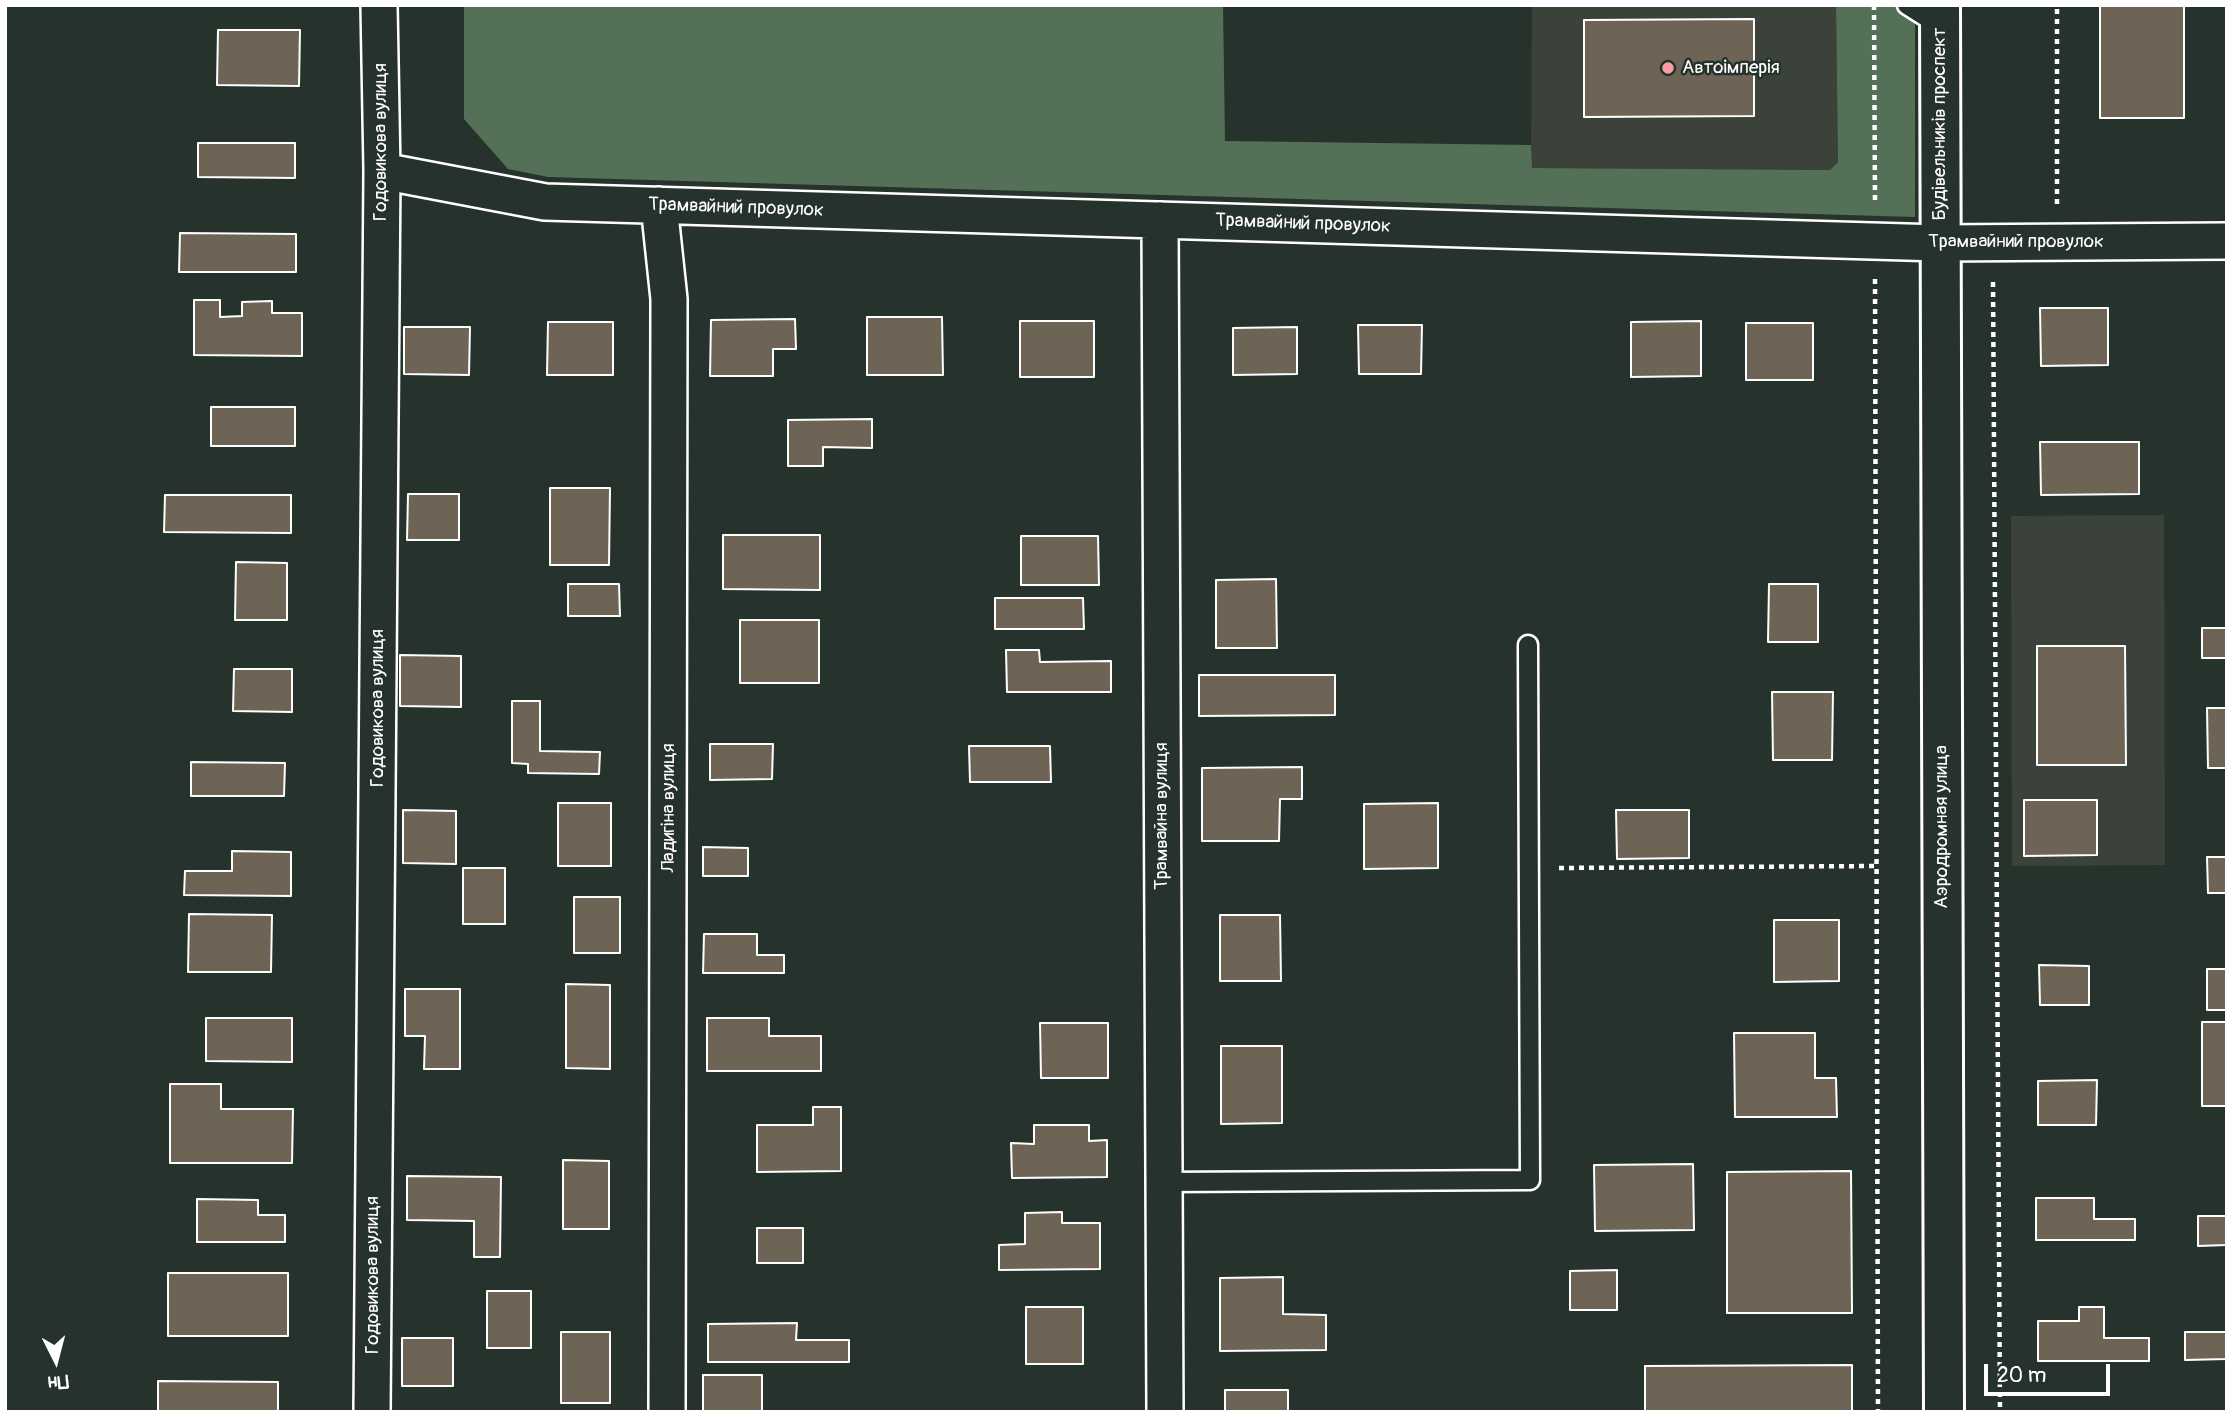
<!DOCTYPE html>
<meta charset="utf-8">
<style>
body{margin:0}
#map{position:relative;width:2232px;height:1417px;overflow:hidden;background:#26332d;font-family:Pangolin,sans-serif}
canvas{display:block}
.frame{position:absolute;inset:0;border:7px solid #fff;pointer-events:none}
.north{position:absolute;left:21px;top:1326px;width:70px;height:70px;-webkit-text-stroke:5px #26332d;paint-order:stroke;rotate:174deg;font-size:19px;font-weight:700;line-height:28px;text-align:center;color:#fff}
.north::after{content:'';display:block;margin:auto;width:24px;height:32px;background:#fff;clip-path:polygon(50% 0,100% 100%,50% 72%,0 100%)}
.scale{position:absolute;left:1984px;top:1364px;width:126px;height:32px;box-sizing:border-box;border:4px solid #fff;border-top:0;padding-left:9px;font-size:21px;line-height:24px;white-space:nowrap;color:#fff;-webkit-text-stroke:5px #26332d;paint-order:stroke}
</style>
<div id="map">
<canvas width="2232" height="1417"></canvas>
<div class="frame"></div>
<div class="north">Пн</div>
<div class="scale">20 m</div>
</div>
<script>
const c = document.querySelector('canvas').getContext('2d');
c.lineJoin = 'round';
function paint(path, color) {
  c.fillStyle = color;
  c.fill(path, 'evenodd');
}
function strokePath(path, color, width, dash) {
  c.strokeStyle = color;
  c.lineWidth = width;
  c.lineCap = dash ? 'butt' : 'round';
  c.setLineDash(dash || []);
  c.stroke(path);
}
function label(font, color, halo, rows, align = 'center') {
  c.font = font + ' Pangolin,sans-serif';
  c.lineWidth = 5;
  c.setLineDash([]);
  c.textBaseline = 'middle';
  c.strokeStyle = halo;
  c.fillStyle = color;
  for (const [text, x, y, turn = 0] of rows) {
    c.save();
    c.translate(x, y);
    c.rotate((+turn || 0) * Math.PI / 180);
    c.textAlign = isNaN(turn) ? turn : align;
    if (halo) c.strokeText(text, 0, 0);
    c.fillText(text, 0, 0);
    c.restore();
  }
}
paint(new Path2D(`
 M1532,5H1836L1838,162L1830,170L1531,168Z
 M2164,515L2165,865L2012,866L2011,516Z`), '#3b4239');
paint(new Path2D(`
 M464,5H1223L1225,141L1531,145L1532,168L1830,170L1838,162L1836,5H1915V217L548,177L508,169L464,119Z`), '#547057');
const building = new Path2D(`
 M2100,5H2184V118H2100Z
 M1754,19V116L1584,117V20Z
 M218,30H300L299,86L217,85Z
 M198,143H295V178L198,177Z
 M180,233L296,234V272H179Z
 M194,300H220V317L242,316V302L272,301V313H302V356L194,355Z
 M2040,308H2108V365L2041,366Z
 M867,317H942L943,375H867Z
 M795,319L796,349H773V376H710L711,320Z
 M1020,321H1094V377H1020Z
 M1701,321V376L1631,377V322Z
 M548,322H613V375H547Z
 M1746,323H1813V380H1746Z
 M1358,325H1422L1421,374H1359Z
 M404,327H470L469,375L404,374Z
 M1297,327V374L1233,375V328Z
 M211,407H295V446H211Z
 M872,419V448L823,447V466H788V420Z
 M2040,442H2139V494L2041,495Z
 M550,488H610L609,565H550Z
 M408,494H459V540H407Z
 M165,495H291V533L164,532Z
 M723,535H820V590L723,589Z
 M1021,536H1098L1099,585H1021Z
 M236,562L287,563V620H235Z
 M1276,579L1277,648H1216V580Z
 M568,584H619L620,616H568Z
 M1769,584H1818V642H1768Z
 M995,598H1083L1084,629H995Z
 M740,620H819V683H740Z
 M2202,628H2227V658H2202Z
 M2037,646H2125L2126,765H2037Z
 M1006,650H1039L1040,662L1111,661V692H1007Z
 M400,655L461,656V707L400,706Z
 M234,669H292V712L233,711Z
 M1199,675H1335V715L1199,716Z
 M1772,692H1833L1832,760H1773Z
 M512,701H540V751L600,752L599,774L528,773V764L512,763Z
 M2207,708H2227V768H2208Z
 M710,744H773L772,779L710,780Z
 M969,746H1050L1051,782H970Z
 M191,762L285,763L284,796H191Z
 M1302,767V799H1280L1279,841H1202V768Z
 M2024,800H2097V855L2024,856Z
 M558,803H611V866H558Z
 M1438,803V868L1364,869V804Z
 M403,810L456,811V864L403,863Z
 M1616,810H1689V858L1617,859Z
 M703,847L748,848V876H703Z
 M232,851L291,852V896L184,895L185,871H232Z
 M2207,857H2227V893H2208Z
 M463,868H505V924H463Z
 M574,897H620V953H574Z
 M189,914L272,915L271,972H188Z
 M1220,915H1280L1281,981H1220Z
 M1774,920H1839V981L1774,982Z
 M704,934H757V955H784V973H703Z
 M2039,965L2089,966V1005H2040Z
 M2207,969H2227V1010H2207Z
 M566,984L610,985V1069L566,1068Z
 M405,989H460V1069H424L425,1036H405Z
 M206,1018H292V1062L206,1061Z
 M707,1018H769V1036H821V1071H707Z
 M2202,1022H2227V1106H2202Z
 M1040,1023H1108V1078H1041Z
 M1734,1033H1815V1078H1836L1837,1117H1735Z
 M1221,1046H1282V1123L1221,1124Z
 M2097,1080L2096,1125H2038V1081Z
 M170,1084H221V1109H293L292,1163H170Z
 M813,1107H841V1171L757,1172V1125H813Z
 M1034,1125H1089V1141L1107,1140V1177L1012,1178L1011,1143L1034,1144Z
 M563,1160L609,1161V1229H563Z
 M1693,1164L1694,1230L1595,1231L1594,1165Z
 M1851,1171L1852,1313H1727V1172Z
 M407,1176L501,1177L500,1257H474V1221L407,1220Z
 M2036,1198H2094V1219H2135V1240H2036Z
 M197,1199L258,1200V1215H285V1242H197Z
 M1062,1212V1223H1100V1269L999,1270V1245L1025,1244V1213Z
 M2198,1216H2227V1245L2198,1246Z
 M757,1228H803V1263H757Z
 M1617,1270V1310H1570V1271Z
 M168,1273H288V1336H168Z
 M1283,1277V1314L1326,1315V1350L1220,1351V1278Z
 M487,1291H531V1348H487Z
 M1026,1307H1083V1364H1026Z
 M2079,1307H2104V1338H2149V1361H2038V1321H2079Z
 M797,1323L796,1340H849V1362H708V1324Z
 M561,1332H610V1403H561Z
 M2185,1332H2227V1359L2185,1360Z
 M402,1338H453V1386H402Z
 M1852,1365V1412H1645V1366Z
 M703,1375H762V1412H703Z
 M158,1381L278,1382V1412H158Z
 M1225,1390H1288V1412H1225Z`);
paint(building, '#6d6456');
strokePath(building, '#fff', 2);
const service = new Path2D(`
 M1907,5L1940,26
 M1164,1182L1530,1180L1528,645`);
const minor = new Path2D(`
 M382,171L545,202L1940,243L2227,241
 M659,205L669,299L667,1412
 M1160,220L1165,1412
 M372,1412L382,171L379,5`);
const secondary = new Path2D(`
 M1940,5L1944,1412`);
strokePath(service, '#fff', 23);
strokePath(minor, '#fff', 40);
strokePath(secondary, '#fff', 44);
strokePath(new Path2D(`
 M1874,5L1875,203
 M2057,204V5
 M1875,279L1878,1412
 M1993,282L2000,1412
 M1559,868L1877,866`), '#fff', 4.5, [5, 5]);
strokePath(service, '#26332d', 18);
strokePath(minor, '#26332d', 35);
strokePath(secondary, '#26332d', 38);
for (const [x, y, r, color] of [
 [1668,68,7,"#ff9aa2"]
]) {
  const dot = new Path2D();
  dot.arc(x, y, r, 0, 2 * Math.PI);
  c.fillStyle = color;
  c.fill(dot);
  strokePath(dot, '#26332d', 2.5);
}
label('19px', '#fff', '#26332d', [
 ["Автоімперія",1682,68]
], 'left');
label('19px', '#fff', '#26332d', [
 ["Будівельників проспект",1940,124,-90],
 ["Годовикова вулиця",381,142,-90],
 ["Трамвайний провулок",736,208,2],
 ["Трамвайний провулок",1303,224,2],
 ["Трамвайний провулок",2016,242],
 ["Годовикова вулиця",378,708,-90],
 ["Ладигіна вулиця",669,808,-90],
 ["Трамвайна вулиця",1162,816,-90],
 ["Аэродромная улица",1942,827,-90],
 ["Годовикова вулиця",373,1275,-90]
]);
</script>
